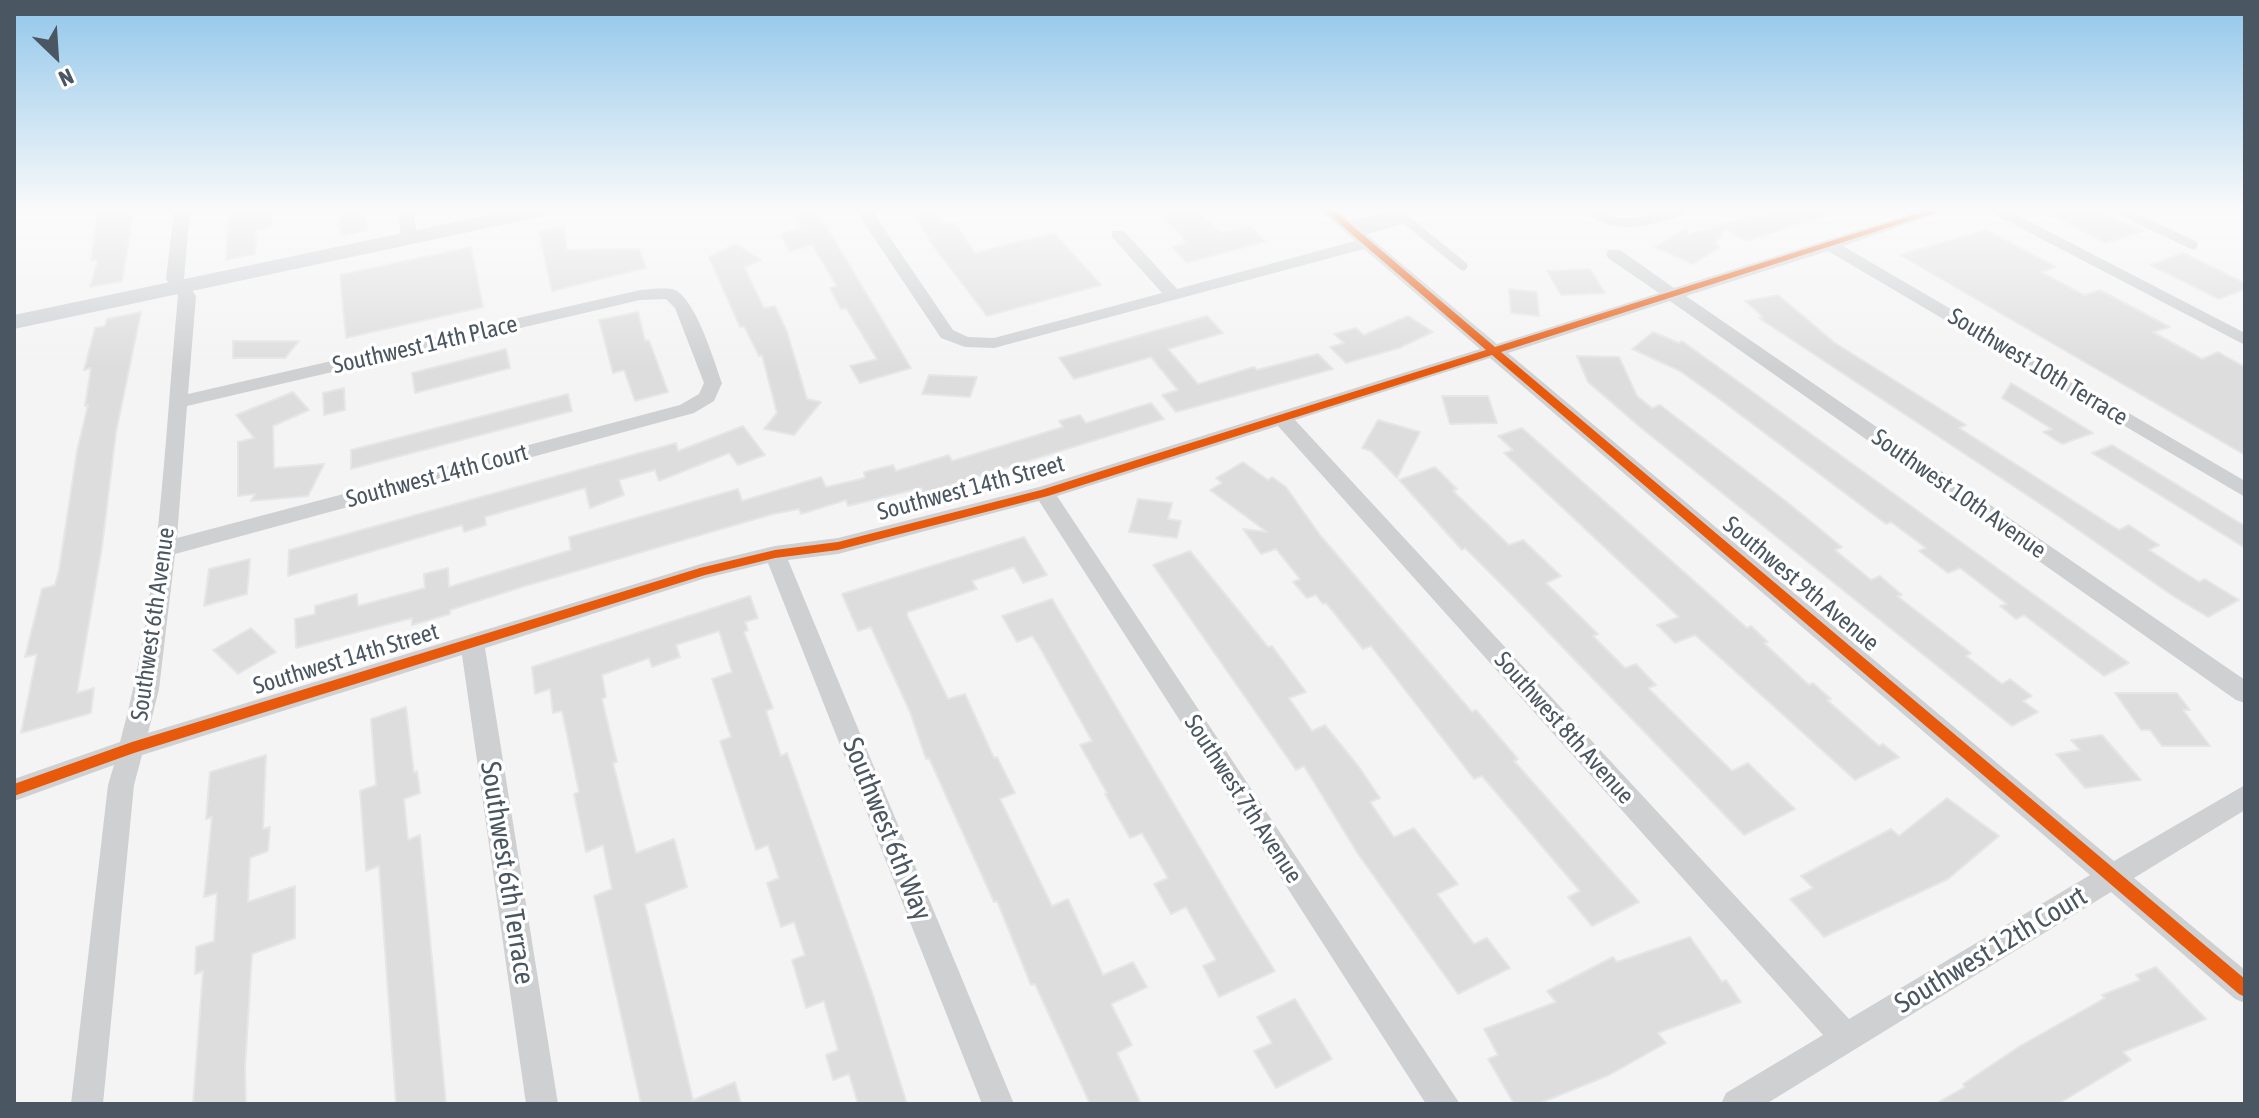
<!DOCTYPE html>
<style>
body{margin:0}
#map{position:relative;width:2259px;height:1118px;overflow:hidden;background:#f4f4f4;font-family:"Asap Condensed",sans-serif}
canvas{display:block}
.frame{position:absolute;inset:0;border:16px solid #4a5661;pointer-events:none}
.north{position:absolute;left:16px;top:16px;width:80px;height:80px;-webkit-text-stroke:6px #fff;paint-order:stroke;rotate:155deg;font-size:22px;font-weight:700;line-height:32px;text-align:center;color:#4a5661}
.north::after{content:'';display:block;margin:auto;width:28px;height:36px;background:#4a5661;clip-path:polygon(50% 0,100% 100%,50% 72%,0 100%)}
</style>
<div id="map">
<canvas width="2259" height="1118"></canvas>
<div class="frame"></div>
<div class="north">N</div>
</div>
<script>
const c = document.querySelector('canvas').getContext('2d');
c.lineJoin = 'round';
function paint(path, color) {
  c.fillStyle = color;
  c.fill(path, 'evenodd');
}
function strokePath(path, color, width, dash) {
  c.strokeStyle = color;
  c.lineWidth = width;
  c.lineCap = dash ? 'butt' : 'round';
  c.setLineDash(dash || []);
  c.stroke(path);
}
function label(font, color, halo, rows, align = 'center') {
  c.font = font + ' "Asap Condensed",sans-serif';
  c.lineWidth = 7;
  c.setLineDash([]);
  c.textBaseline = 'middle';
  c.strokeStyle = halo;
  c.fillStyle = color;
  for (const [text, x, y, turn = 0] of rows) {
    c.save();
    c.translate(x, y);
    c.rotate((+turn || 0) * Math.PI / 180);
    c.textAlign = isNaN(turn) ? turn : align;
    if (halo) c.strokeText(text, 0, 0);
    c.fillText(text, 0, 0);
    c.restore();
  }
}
const building = new Path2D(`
 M97,211H134L122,281L90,287L98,260L91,261Z
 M229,211H271V227L256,230L255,254L226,260Z
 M339,211H365L367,230L341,236Z
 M793,211H817L911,368L860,383L850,366L877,359L846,308L841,309L830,288L837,286L812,245L789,251L780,234L802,228Z
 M912,211H934L944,224L954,222L975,253L1054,233L1101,285L987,316L934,247Z
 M1158,211H1199L1221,233L1249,226L1266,241L1187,263L1172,247L1187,243L1182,239H1185Z
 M1771,211H1826L1827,215L1746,241L1726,229L1715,243L1720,247L1693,264L1655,247L1687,228V235Z
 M2044,211H2098L2144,231L2106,243Z
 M564,227L567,250L639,249L646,268L552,291L539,232Z
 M1986,230L2056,267L2041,272L2084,295L2100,290L2170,327L2153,332L2202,359L2218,352L2245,367V455L1900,255Z
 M736,244L761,260L744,267L764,308L775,306L787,332L807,399L821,402L794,435L764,429L777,413L762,355L759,356L744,326L740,327L709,257Z
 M471,247L483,307L346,338L340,275Z
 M2183,253L2245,283V289L2219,299L2150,265Z
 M1590,269L1605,293L1561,295L1547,271Z
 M1509,289L1537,292L1539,316L1511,313Z
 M1778,295L1835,343L1966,425L1959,428L2119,530L2129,525L2159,545L2149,550L2199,582L2205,579L2239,600L2208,617L2173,596L2051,511L1759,318L1763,317L1745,301Z
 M141,312L116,432L102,547L77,693L94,688L91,713L21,733L37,654L25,657L42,589L55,585L59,570L77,451L88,405L85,406L91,368L84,370L95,328L105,326L107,319Z
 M638,312L645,341L649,340L668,392L635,401L624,370L613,373L599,320Z
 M1207,316L1223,333L1168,349L1198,384L1254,367L1257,370L1318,354L1333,369L1176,412L1162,395L1178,390L1151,357L1074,379L1059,358Z
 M1408,316L1433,332L1399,348L1346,363L1330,347L1344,343L1334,334L1356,328L1364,335Z
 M1653,332L1679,343L1682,341L2129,663L2104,676L2024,615L2016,619L2000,606L2007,604L1960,568L1948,573L1919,551L1926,548L1891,522L1886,524L1722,401L1680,371L1632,349Z
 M233,341H299L285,358H233Z
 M506,349L510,368L415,393L412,373Z
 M1577,356L1619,357L1637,396L1652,408L1660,405L1787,502L1842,547L1835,550L1871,580L1880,576L1902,595L1897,596L1971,653L1966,656L2002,684L2010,679L2032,696L2023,701L2038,712L2012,726L1640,427L1588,382Z
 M929,375L977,377L970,397L922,394Z
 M2011,383L2051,407L2093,433L2062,444L2043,432L2052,429L2002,398Z
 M344,388L345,410L324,415L323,393Z
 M293,392L309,410L273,426L274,468L324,464L308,496L251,501L255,494L238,496V442L254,438L236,415Z
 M568,394L572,411L351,469V450Z
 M1442,396H1488L1497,423L1450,424Z
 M1151,403L1164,419L924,493L921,488L848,506L846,500L801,514L799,509L773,514L525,586L450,610V614L412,625V618L296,648L295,619L315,614V606L357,594L358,606L425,588L424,574L448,568L449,587L571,550L569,537L738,489L742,501L821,477L826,487L865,478L864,472L893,465L896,471L949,455L952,461L1063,427L1059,421L1080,415L1086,423Z
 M1378,420L1420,432L1397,478L1371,451L1362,448Z
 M743,426L765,455L738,465L729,453L659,481L655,470L619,480L624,495L590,508L585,488L485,517L486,525L464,532L462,525L288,576L289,550L676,443L678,451Z
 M1522,428L1747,628L1751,626L1768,642L1764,643L1809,685L1813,683L1831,699L1827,700L1879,746L1883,744L1899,757L1855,780L1695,635L1675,643L1657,625L1679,617L1504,453L1513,450L1498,436Z
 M2112,445L2245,526V548L2092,453Z
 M1243,462L1268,480L1272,477L1286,487L1320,535L1472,712L1476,710L1518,759L1514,761L1639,902L1592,926L1568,897L1580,891L1482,776L1474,779L1371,646L1363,649L1326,603L1323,604L1316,595L1307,598L1293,582L1300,579L1276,549L1261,554L1243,529L1267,532L1210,490L1222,483L1216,478Z
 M1435,467L1457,489L1453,491L1509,545L1523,540L1561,576L1546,583L1598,634L1593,636L1625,668L1636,664L1656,685L1648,688L1732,771L1748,763L1795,809L1744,835L1513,596L1465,548L1462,550L1399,480Z
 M1138,499L1172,503L1168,519L1181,521L1177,538L1129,532Z
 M1024,537L1047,575L1023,583L1014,567L972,581L977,589L908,612L907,615L948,699L965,694L994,758L997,757L1015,793L1000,799L1052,906L1068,899L1103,975L1133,962L1147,987L1111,1004L1132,1045L1117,1053L1141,1104H1090L1035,984L1031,985L997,901L994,902L929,758L926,759L910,712L871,627L858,631L842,594Z
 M1190,551L1268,647L1272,646L1306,692L1289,698L1312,731L1325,725L1359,767L1380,798L1370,802L1394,837L1414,828L1458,884L1437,894L1474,944L1487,938L1510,968L1458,994L1358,854L1304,766L1296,770L1153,565Z
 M250,559L247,594L204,606L209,569Z
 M750,596L758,618L745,622L748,630L744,632L773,708L766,711L781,756L787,753L872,992L907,1104H858L849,1074L833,1080L826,1055L838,1050L824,1001L806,1008L792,960L805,955L794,922L781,927L767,883L779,878L768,845L756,850L720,741L731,737L712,679L732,672L719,631L676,645L680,657L652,667L649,658L602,675L606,697L602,699L617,762L613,763L636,853L674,839L687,887L645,904L693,1100L735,1082L741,1104H641L594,896L612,889L603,845L586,852L574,794L579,792L562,711L553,713L550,689L535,694L532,667Z
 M1052,599L1241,917L1275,971L1219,997L1203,966L1216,960L1186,907L1171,914L1154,884L1168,878L1142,833L1130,838L1105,794L1107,793L1080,745L1092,741L1039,646L1032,636L1017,642L1002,616Z
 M251,628L276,652L238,674L213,650Z
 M2115,693H2177L2190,710H2183L2210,746H2162L2150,730H2141Z
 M406,707L414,773L417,771L420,793L404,799L408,840L420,835L446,1104H396L379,866L366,871L360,791L376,785L371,719Z
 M2102,735L2141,780L2085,788L2056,754L2080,750L2071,740Z
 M266,755L263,829L270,827L268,851L250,858L248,902L295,886V938L252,954L245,1068L246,1104H193L203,971L195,974L196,947L214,941L217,893L204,897L212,817L206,819L210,772Z
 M1947,798L1999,836L1948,879L1824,937L1790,899L1813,888L1801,876L1891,829L1899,836Z
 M1690,937L1722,982L1726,980L1741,1002L1658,1033L1666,1043L1609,1075L1538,1104H1514L1488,1059L1498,1055L1484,1029L1556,1002L1547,991L1613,957L1617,962Z
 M2156,967L2206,1019L2123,1052L2131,1060L2058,1104H1935L1965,1087L1963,1084L2020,1046L2105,998L2102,995L2140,980L2136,975Z
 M1295,999L1332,1059L1276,1088L1254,1051L1272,1043L1257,1017Z`);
paint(building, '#ddddde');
strokePath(building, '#e5e6e7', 2);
strokePath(new Path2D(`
 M1395,211L1463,266
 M1591,211C1619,232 1650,220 1681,211
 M2121,211L2193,245
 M1346,226L1398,214
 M1355,233L1404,219`), '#ced0d2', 9);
paint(new Path2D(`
 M174,211H190L184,279L196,296L188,394L640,290C650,289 662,287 672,289C695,295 714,361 722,383L714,401L694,413L175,554L159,689L148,733L704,563L775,546L838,538L1039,487L1480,349L1364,249L994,348L965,347L941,338L856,211H872L953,330L968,337L994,338L1162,293L1112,237V231H1124L1177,289L1355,241L1321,211H1339L1497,344L1659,293L1608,258L1606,254L1608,250H1620L1674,288L1919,211H1944L1843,246L2245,481V497L1828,251L1686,296L2245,680V703L2236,700L1670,301L1508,353L2114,861L2245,785V810L2134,878L2245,970V1003L2235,999L2111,892L1766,1104H1721L1726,1093L1823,1035L1278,426L1057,496L1460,1104H1426L1039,501L838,554L788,560L1014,1104H982L768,563L706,578L485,648L558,1104H526L462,655L142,755L134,785L103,1104H71L108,785L114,765L14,801V779L120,742C160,598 164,444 178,296L166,279ZM666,299L675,308L704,383L699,394L680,405L177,538L187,406L640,300ZM1490,358L2090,875L1849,1019L1295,420Z
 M398,211H414L417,239L415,242L409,244L401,239Z
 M1988,211H2009L2245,333V345Z`), '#ced0d2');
paint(new Path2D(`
 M507,211H550L539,217L14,329V315Z`), '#ced0d4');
paint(new Path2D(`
 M1325,211H1335L1495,347L1926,211H1940L1501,352L2245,979V997L2239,994L1492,355L1048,496L838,550L775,558L705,575L134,753L14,796V784L132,742L700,568L775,550L838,542L1041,490L1486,350Z`), '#e8590c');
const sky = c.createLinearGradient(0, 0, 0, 368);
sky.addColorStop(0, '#91c6eb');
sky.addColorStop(0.57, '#fafafa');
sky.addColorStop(1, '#fafafa00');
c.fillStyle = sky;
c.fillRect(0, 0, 2259, 368);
label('24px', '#4a5661', '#fff', [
 ["Southwest 14th Place",425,345,-13],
 ["Southwest 10th Terrace",2038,367,31],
 ["Southwest 14th Court",437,476,-15],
 ["Southwest 14th Street",971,488,-15],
 ["Southwest 10th Avenue",1959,494,35],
 ["Southwest 9th Avenue",1801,584,40],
 ["Southwest 6th Avenue",153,624,-82],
 ["Southwest 14th Street",346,659,-17],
 ["Southwest 8th Avenue",1564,728,48],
 ["Southwest 7th Avenue",1243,799,57]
]);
label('28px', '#4a5661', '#fff', [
 ["Southwest 6th Way",887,829,68],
 ["Southwest 6th Terrace",507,873,81],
 ["Southwest 12th Court",1991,950,-31]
]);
</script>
